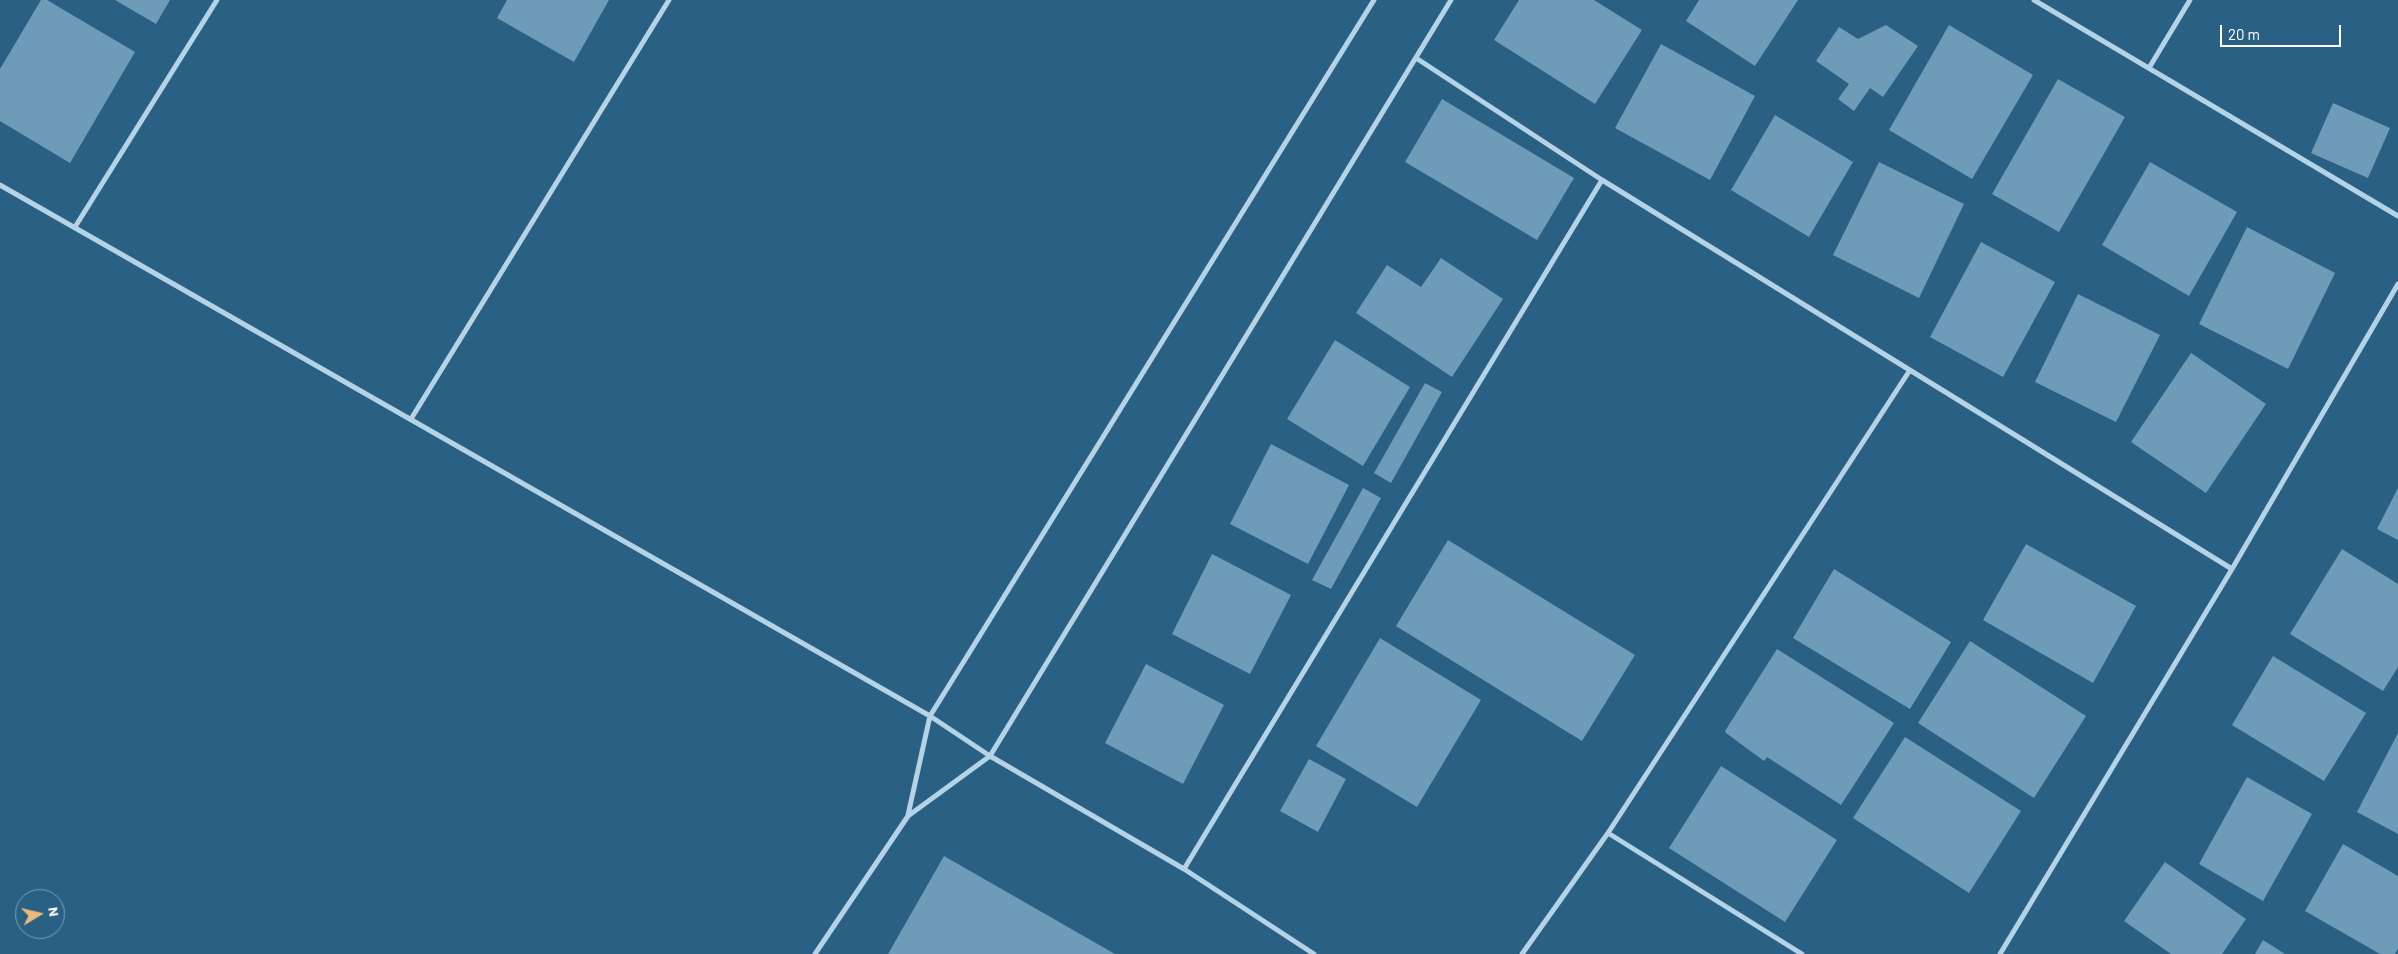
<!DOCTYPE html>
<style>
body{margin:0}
#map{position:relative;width:2398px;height:954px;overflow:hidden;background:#2a6083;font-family:Barlow,sans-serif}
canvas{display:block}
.north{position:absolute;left:15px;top:889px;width:50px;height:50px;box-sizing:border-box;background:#2a6083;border:1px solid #7fa0b5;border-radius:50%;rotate:81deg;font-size:14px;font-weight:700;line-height:20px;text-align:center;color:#fff}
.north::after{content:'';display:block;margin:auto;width:18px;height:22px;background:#ecb97c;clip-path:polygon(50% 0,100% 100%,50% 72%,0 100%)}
.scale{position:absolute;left:2220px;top:25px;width:121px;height:22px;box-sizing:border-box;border:2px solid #fff;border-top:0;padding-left:6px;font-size:15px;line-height:18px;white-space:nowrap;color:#fff;-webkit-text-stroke:4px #2a6083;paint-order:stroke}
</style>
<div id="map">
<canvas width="2398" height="954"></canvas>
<div class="north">N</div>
<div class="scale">20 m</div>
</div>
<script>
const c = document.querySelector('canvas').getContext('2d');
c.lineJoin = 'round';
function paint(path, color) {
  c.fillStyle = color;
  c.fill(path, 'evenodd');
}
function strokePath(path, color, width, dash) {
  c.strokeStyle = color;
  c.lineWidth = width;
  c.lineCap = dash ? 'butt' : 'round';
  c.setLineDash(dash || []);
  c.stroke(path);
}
paint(new Path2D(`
 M41,0H47L135,52L70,163L0,121V69Z
 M115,0H170L156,24Z
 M507,0H609L574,62L497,18Z
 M1519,0H1594L1642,30L1595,104L1494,40Z
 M1699,0H1798L1755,66L1686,21Z
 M1886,25L1918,46L1883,97L1870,88L1854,111L1838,99L1849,84L1816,61L1839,27L1858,39Z
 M1949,25L2033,75L1972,179L1889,130Z
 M1661,44L1755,96L1710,180L1615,128Z
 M2058,79L2125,117L2059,232L1992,194Z
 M1442,99L1574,178L1537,240L1405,162Z
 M2333,103L2390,128L2368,178L2311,153Z
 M1775,115L1853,162L1809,237L1731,190Z
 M1879,162L1964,204L1919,298L1833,255Z
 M2150,162L2237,212L2189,296L2102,245Z
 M2247,227L2335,273L2288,369L2199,324Z
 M1981,242L2055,282L2003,377L1930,337Z
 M1441,258L1503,299L1452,377L1356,313L1387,265L1421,287Z
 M2078,294L2160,335L2116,422L2035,382Z
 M1335,340L1410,387L1363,466L1287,419Z
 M2191,353L2266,404L2206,493L2131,442Z
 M1425,383L1442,392L1391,483L1374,473Z
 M1271,444L1349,485L1308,564L1230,524Z
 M1363,488L1381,498L1331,589L1312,580Z
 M2398,488V540L2377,529Z
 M1448,540L1635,655L1582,741L1396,626Z
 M2026,544L2136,606L2093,683L1983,620Z
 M2342,549L2398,584V667L2383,691L2290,634Z
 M1212,554L1291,595L1250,674L1172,634Z
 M1834,569L1951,642L1910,709L1793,638Z
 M1380,638L1481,700L1417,807L1316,746Z
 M1970,641L2086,716L2034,798L1918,723Z
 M1777,649L1894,723L1841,805L1767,757L1764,761L1726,733L1725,731Z
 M2273,656L2366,713L2324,781L2232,725Z
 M1146,664L1224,705L1183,784L1105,743Z
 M2398,733V834L2357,812Z
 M1905,737L2021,811L1969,893L1853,818Z
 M1309,759L1346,779L1318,832L1280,811Z
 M1721,766L1837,840L1785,922L1669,848Z
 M2247,777L2312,814L2263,901L2199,864Z
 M2343,844L2398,876V948L2395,954H2380L2305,911Z
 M944,856L1115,954H888Z
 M2165,862L2246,919L2222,954H2171L2124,921Z
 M2263,940L2285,954H2255Z`), '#6e9bb8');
strokePath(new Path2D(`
 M2034,0L2398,216
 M1416,58L1602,180L2232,569
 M2149,68L2190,0
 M0,185L930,716L990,756L1184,869L1314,954
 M75,227L217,0
 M411,419L669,0
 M908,815L930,716L1374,0
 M1608,833L1910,370
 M1184,869L1602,180
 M815,954L908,816L990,756L1451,0
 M1522,954L1608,833L1802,954
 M2000,954L2232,569L2398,284`), '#b4d3e6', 5);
</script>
